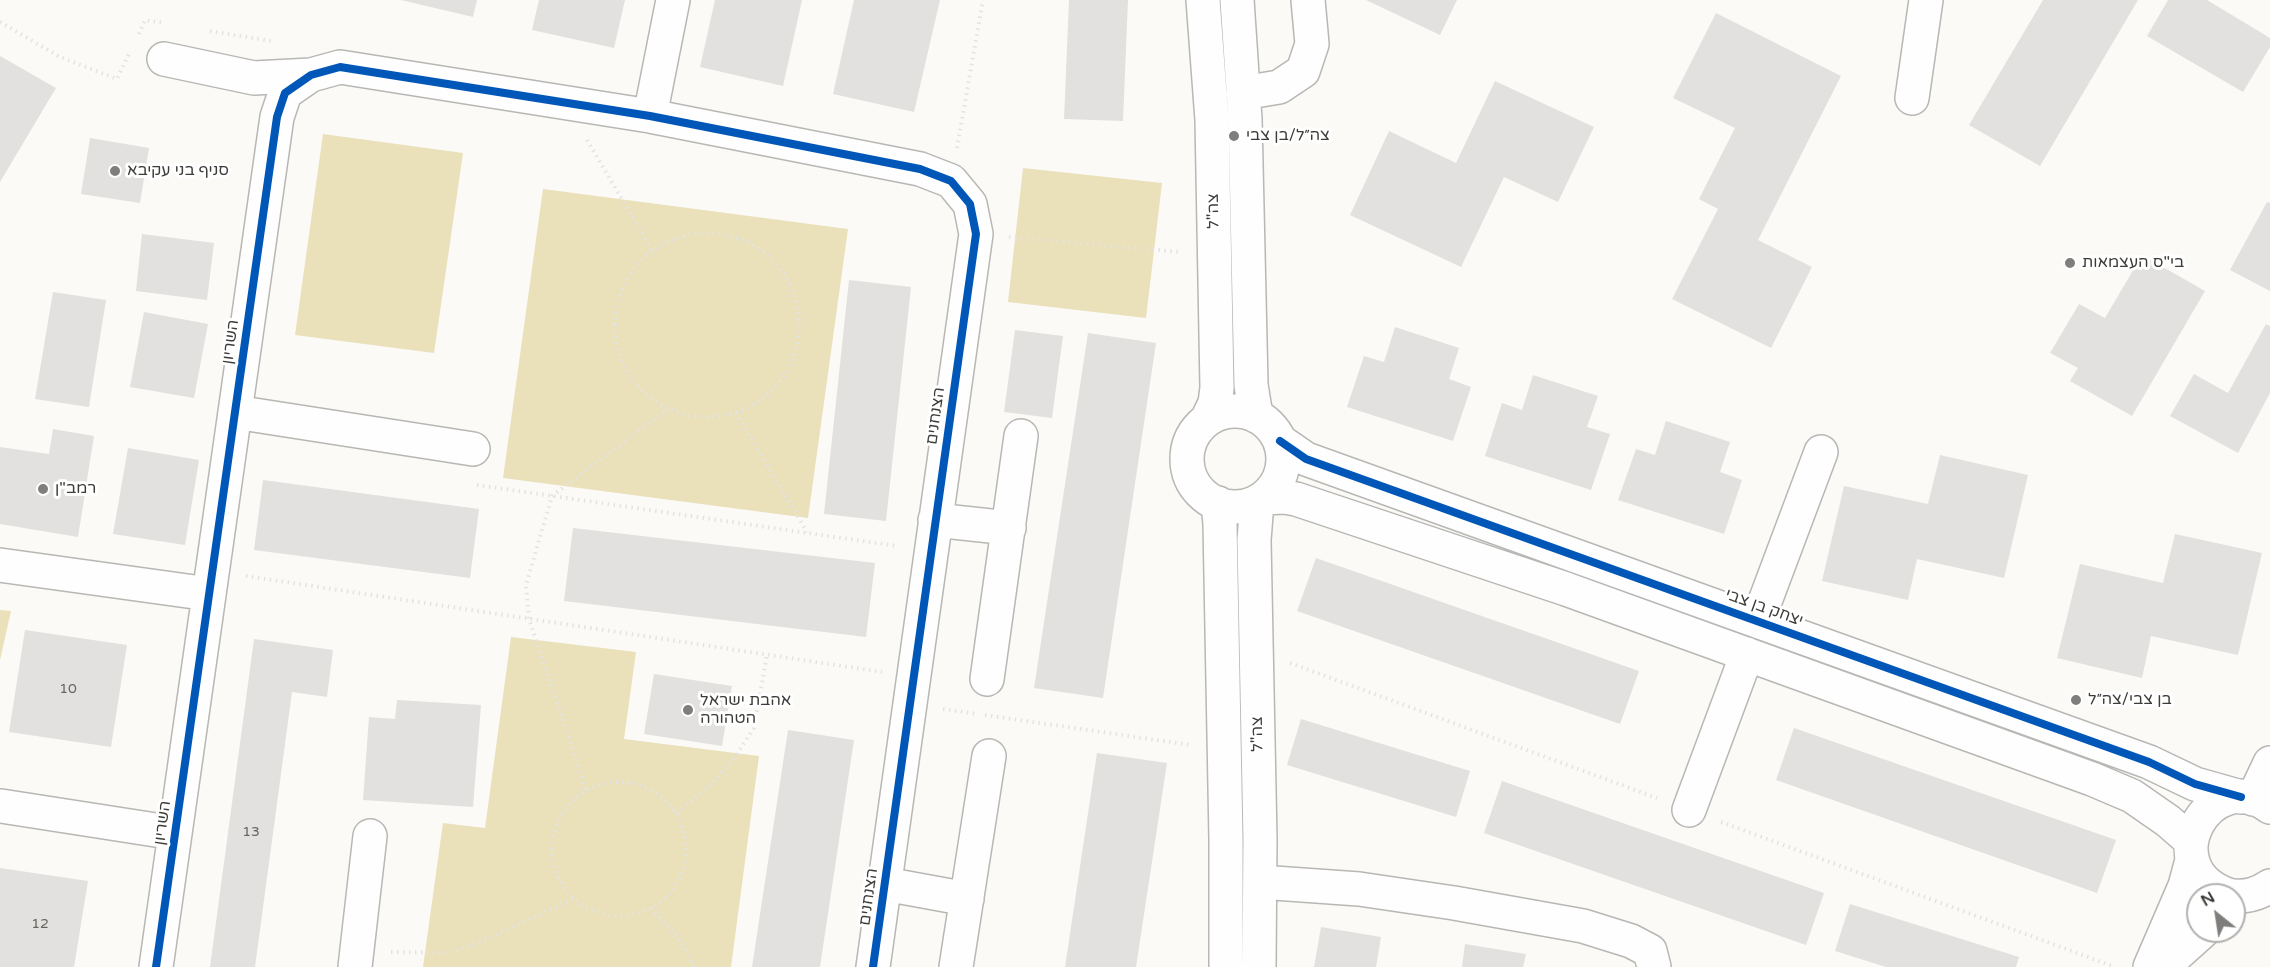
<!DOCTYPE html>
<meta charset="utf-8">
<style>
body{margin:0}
#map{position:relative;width:2270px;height:967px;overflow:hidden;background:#fbfaf7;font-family:"Varela Round",sans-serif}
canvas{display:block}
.north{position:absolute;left:2186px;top:883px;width:60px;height:60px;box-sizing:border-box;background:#fff;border:2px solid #b1b1b0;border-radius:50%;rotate:330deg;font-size:16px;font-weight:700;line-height:24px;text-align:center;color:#3c3c39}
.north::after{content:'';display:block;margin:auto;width:21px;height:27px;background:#7f7e7c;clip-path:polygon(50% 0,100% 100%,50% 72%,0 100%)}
</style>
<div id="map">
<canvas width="2270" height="967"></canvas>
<div class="north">N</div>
</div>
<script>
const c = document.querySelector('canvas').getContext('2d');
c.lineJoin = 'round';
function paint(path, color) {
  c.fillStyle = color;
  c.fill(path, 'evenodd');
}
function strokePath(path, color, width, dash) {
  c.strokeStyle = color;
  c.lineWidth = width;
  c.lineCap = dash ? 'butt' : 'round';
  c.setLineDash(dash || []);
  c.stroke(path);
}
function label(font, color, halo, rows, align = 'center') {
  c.font = font + ' "Varela Round",Heebo,sans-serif';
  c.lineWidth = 6;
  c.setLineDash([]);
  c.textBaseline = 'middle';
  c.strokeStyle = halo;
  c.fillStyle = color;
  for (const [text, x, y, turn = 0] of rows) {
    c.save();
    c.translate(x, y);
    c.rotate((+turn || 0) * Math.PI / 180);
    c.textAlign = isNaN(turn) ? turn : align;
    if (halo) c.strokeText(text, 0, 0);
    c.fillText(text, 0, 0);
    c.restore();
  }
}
paint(new Path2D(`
 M323,134L463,153L434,353L295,335Z
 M1023,168L1162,183L1146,318L1008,302Z
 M543,189L848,229L808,518L503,478Z
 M0,610L11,611L0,660Z
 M511,637L636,652L624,739L759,756L731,967H423L443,823L485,828Z`), '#eae0ba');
paint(new Path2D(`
 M401,0H477L473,17Z
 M539,0H625L614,48L532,30Z
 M715,0H802L783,86L700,67Z
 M854,0H940L914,112L833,94Z
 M1069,0H1128L1123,121L1064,119Z
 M1366,0H1457L1440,35Z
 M2043,0H2138L2040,166L1969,125Z
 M2168,0H2207L2270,38V47L2243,92L2147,36Z
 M1716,13L1841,76L1758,240L1812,267L1771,348L1672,299L1718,209L1699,199L1735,128L1673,98Z
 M0,56L56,88L0,182Z
 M1495,81L1594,127L1558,202L1504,177L1461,267L1350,215L1389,131L1456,163Z
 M90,138L149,148L140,203L81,194Z
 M2267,202L2270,203V291L2230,270Z
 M142,234L214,243L207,300L136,291Z
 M2142,255L2205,291L2132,416L2070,381L2078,368L2050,353L2079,304L2105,318Z
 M849,280L911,287L886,521L824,514Z
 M53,292L106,300L89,407L35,399Z
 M144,312L208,324L194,398L130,387Z
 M2266,324L2270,326V393L2238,453L2170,416L2194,374L2228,393Z
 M1395,327L1459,348L1449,379L1471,387L1453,441L1347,407L1364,356L1384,362Z
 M1015,330L1063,336L1052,418L1004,412Z
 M1088,333L1156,343L1103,698L1034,688Z
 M1533,375L1598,396L1587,427L1610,434L1591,490L1485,456L1502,403L1522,410Z
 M1666,421L1730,442L1720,472L1742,480L1724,534L1618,500L1636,449L1655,455Z
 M53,429L94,436L78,537L0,524V447L49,454Z
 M128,448L199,460L185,545L113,534Z
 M1940,455L2028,475L2004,578L1917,559L1908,600L1822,581L1844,486L1928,504Z
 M263,480L479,509L470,578L254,550Z
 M573,528L875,563L866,637L564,601Z
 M2175,534L2262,553L2238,655L2151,636L2142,678L2057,658L2080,564L2163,583Z
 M1316,558L1639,671L1620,724L1297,611Z
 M25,630L127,645L111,747L9,732Z
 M254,639L333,650L327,697L292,692L255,967H210Z
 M654,674L732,686L722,746L644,734Z
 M397,700L481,705L473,807L363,800L369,717L395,719Z
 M1301,719L1470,771L1456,817L1287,765Z
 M1794,728L2116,840L2097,893L1776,780Z
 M788,730L854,740L820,967H752Z
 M1097,753L1167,763L1136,967H1065Z
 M1502,781L1824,893L1806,945L1484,833Z
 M0,868L88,881L74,967H0Z
 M1850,904L2019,957L2016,967H1886L1835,951Z
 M1321,927L1381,937L1376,967H1314Z
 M1465,944L1526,954L1523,967H1462Z`), '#e2e1df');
const minor = new Path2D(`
 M1203,0L1212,120L1217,388L1215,403L1207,420
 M1237,0L1245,119L1251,385L1256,416
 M164,59L254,78L311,75
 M1243,93L1279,87L1303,71L1312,44L1308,0
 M1912,98L1926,0
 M650,116L673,0
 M1187 459a48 48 0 1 1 96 0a48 48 0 1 1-96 0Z
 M235,412L473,449
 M1280,441L1306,459L2149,762L2195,784L2241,797
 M1264,498L1284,497L1296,499L1566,589L2092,779L2132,796L2168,821L2191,841
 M1257,502L1254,540L1260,839L1259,967
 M1218,503L1220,524L1226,840V967
 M935,520L1009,528
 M0,565L209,594
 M1758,620L1821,452
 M987,679L1021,436
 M2253,799L2270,763
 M1,806L175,833
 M1689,810L1747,654
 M1260,882L1359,889L1454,903L1583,926L1631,941L1650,951L1654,967
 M885,884L967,899
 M2228,895C2150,867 2211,763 2270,807
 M2234,896C2248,897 2258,894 2270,886
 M156,967L277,117L285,93L311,75L340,67L650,116L920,169L951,181L970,204L976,234L873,967
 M355,967L370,836
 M956,967L989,756
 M2150,967L2185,886L2192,860
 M2163,967L2203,931`);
strokePath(minor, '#b8b7b4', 36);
strokePath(new Path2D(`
 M0,22L60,57L117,79L129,54
 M210,31L271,41
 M139,34L145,20L164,23
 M587,140L652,250
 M957,148L983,0
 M615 325a92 92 0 1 1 184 0a92 92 0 1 1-184 0Z
 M1009,237L1181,252
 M736,413L807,532
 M477,485L897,546
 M246,576L882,672
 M1290,663L1657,798
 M943,709L977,714
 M985,715L1191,745
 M552 849a67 67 0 1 1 134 0a67 67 0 1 1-134 0Z
 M586,789L529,619L526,585L552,496L668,409
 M677,813L713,782L735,757L754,728L767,655
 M1721,822L2115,967
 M651,908L684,945L694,967
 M391,952L448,953L473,945L573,899`), '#e3e3e3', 4, [1.5, 4.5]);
strokePath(minor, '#fefefe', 33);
strokePath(new Path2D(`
 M1280,441L1306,459L2149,762L2195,784L2241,797
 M156,967L277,117L285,93L311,75L340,67L650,116L920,169L951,181L970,204L976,234L873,967`), '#0057b8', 8);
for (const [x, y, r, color] of [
 [1234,136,6,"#7f7e7c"],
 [115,171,6,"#7f7e7c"],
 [2070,263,6,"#7f7e7c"],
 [43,489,6,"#7f7e7c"],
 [2076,700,6,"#7f7e7c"],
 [688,710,6,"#7f7e7c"]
]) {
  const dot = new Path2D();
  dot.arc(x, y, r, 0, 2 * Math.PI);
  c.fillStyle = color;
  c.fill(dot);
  strokePath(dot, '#fff', 2);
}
label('14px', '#666562', null, [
 ["10",68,689],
 ["13",251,832],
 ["12",40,924]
]);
label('16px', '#3c3c39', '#fff', [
 ["צה״ל/בן צבי",1246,136],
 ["סניף בני עקיבא",127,171],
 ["בי\"ס העצמאות",2082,263],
 ["רמב\"ן",55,489],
 ["בן צבי/צה״ל",2088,700],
 ["אהבת ישראל",700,701],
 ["הטהורה",700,719]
], 'left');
label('16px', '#3c3c39', '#fff', [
 ["צה\"ל",1214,211,-91],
 ["השריון",231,342,-82],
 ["הצנחנים",936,416,-82],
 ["יצחק בן צבי",1764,608,20],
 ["צה\"ל",1258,734,-91],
 ["השריון",163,823,-82],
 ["הצנחנים",869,897,-82]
]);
</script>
